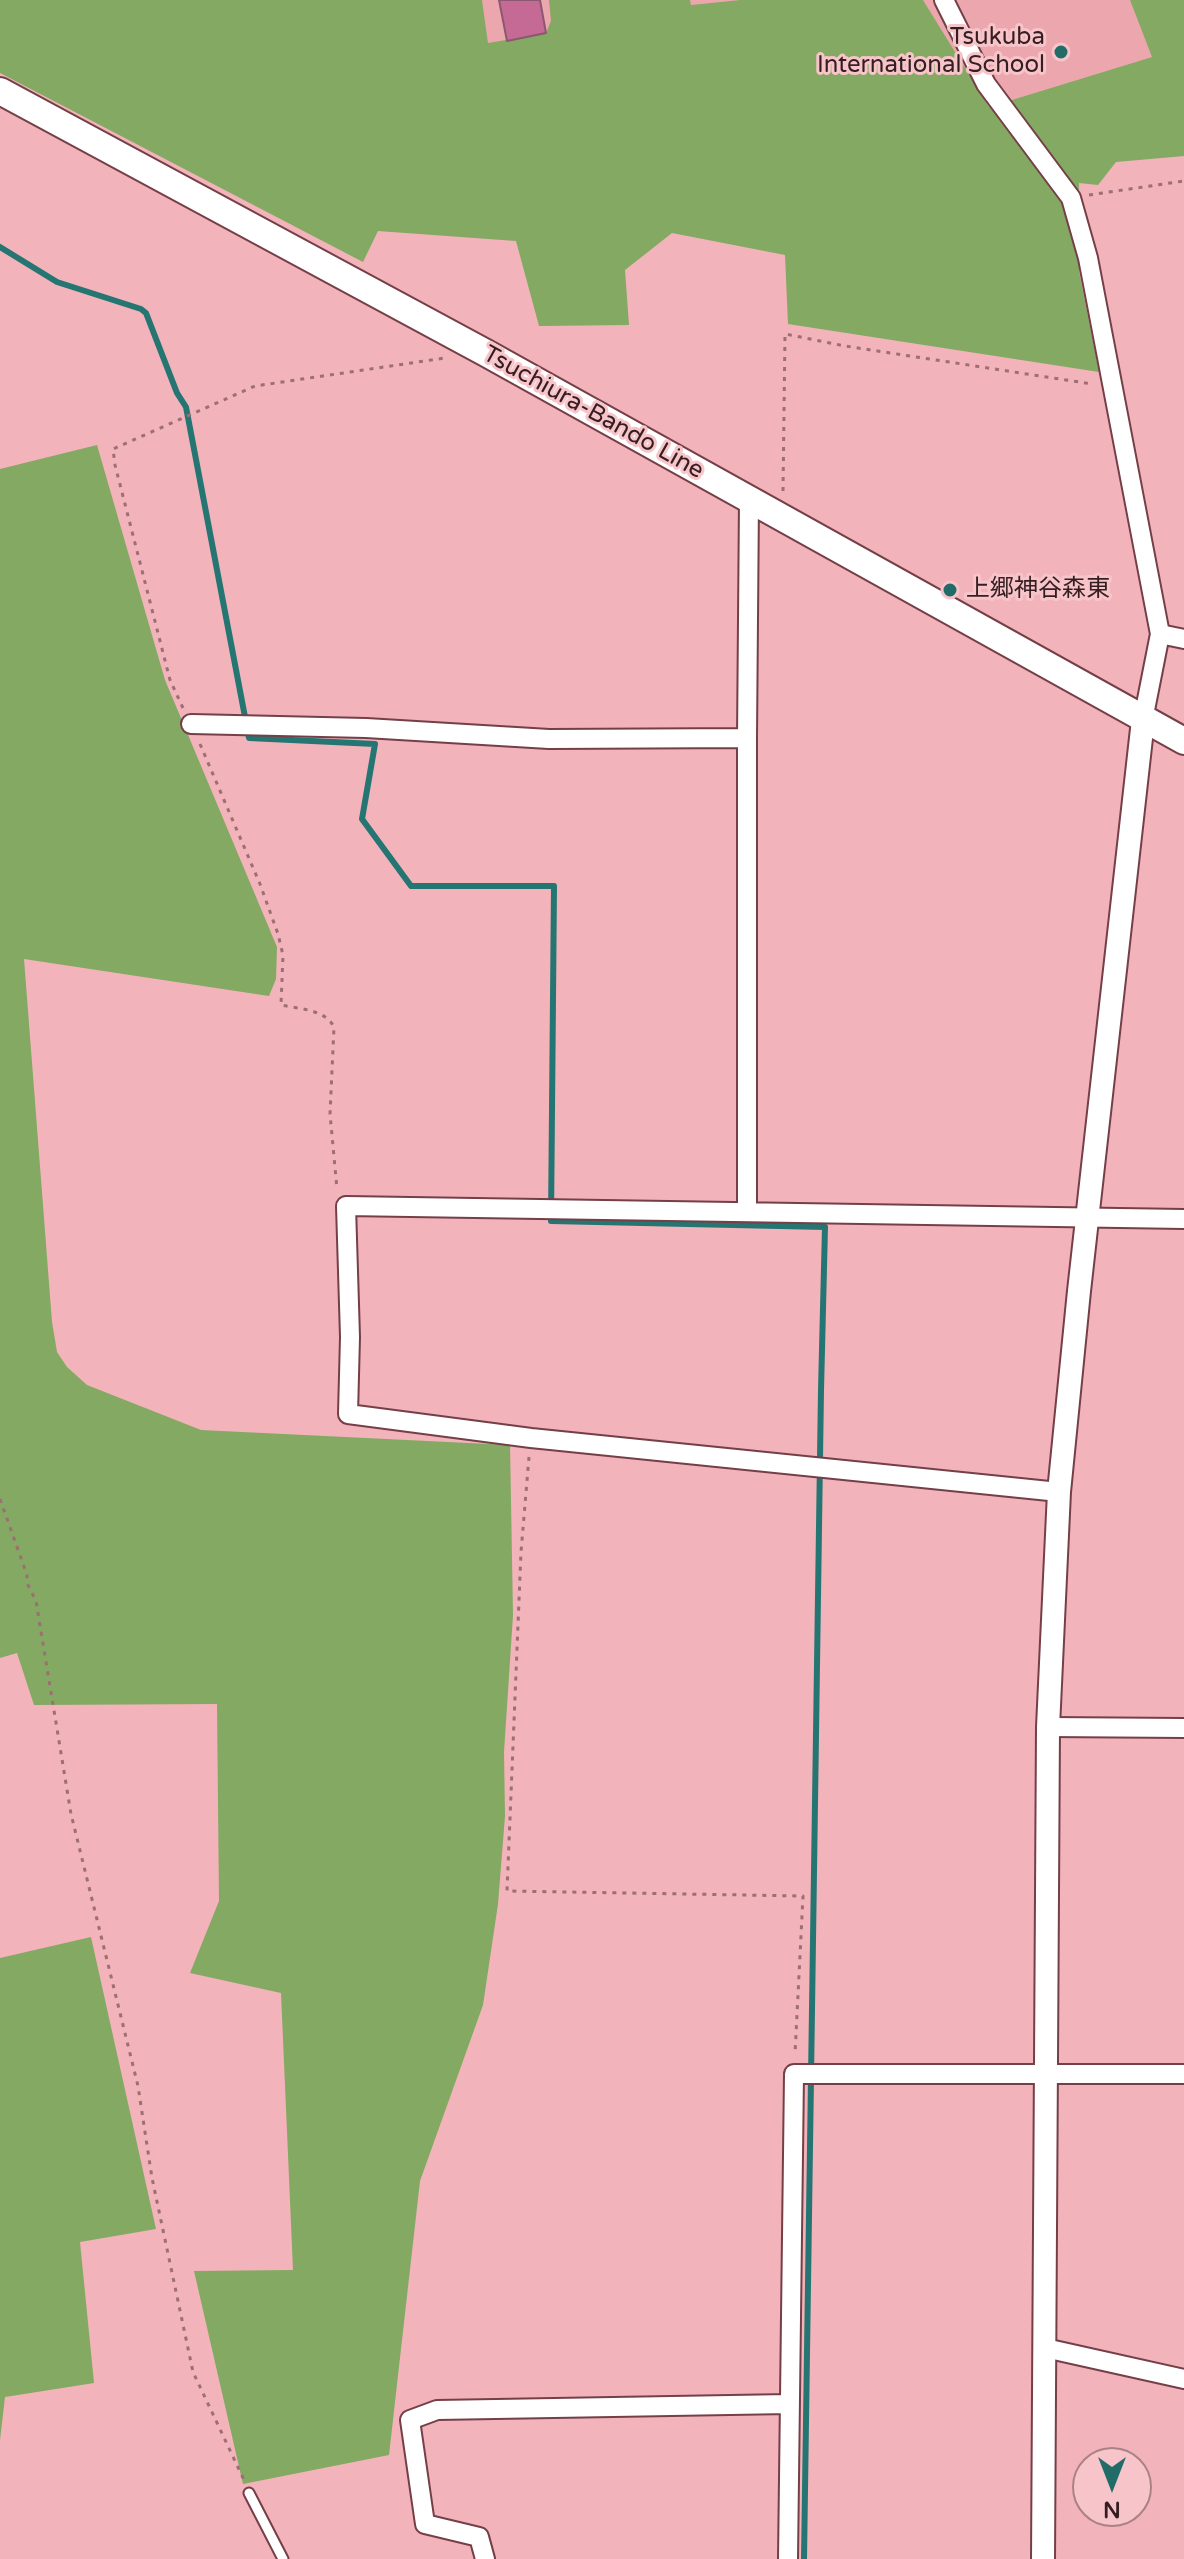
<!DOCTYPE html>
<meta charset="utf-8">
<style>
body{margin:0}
#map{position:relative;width:1184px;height:2559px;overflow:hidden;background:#f2b3ba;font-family:"Varela Round",sans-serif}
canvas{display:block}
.north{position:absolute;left:1072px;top:2447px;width:80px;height:80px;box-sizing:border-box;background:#f7c4c9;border:2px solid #a98286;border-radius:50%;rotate:180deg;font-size:22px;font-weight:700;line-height:32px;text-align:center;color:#351e21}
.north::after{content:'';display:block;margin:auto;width:28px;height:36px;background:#216c69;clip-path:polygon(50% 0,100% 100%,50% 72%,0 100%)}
</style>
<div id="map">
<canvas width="1184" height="2559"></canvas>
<div class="north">N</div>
</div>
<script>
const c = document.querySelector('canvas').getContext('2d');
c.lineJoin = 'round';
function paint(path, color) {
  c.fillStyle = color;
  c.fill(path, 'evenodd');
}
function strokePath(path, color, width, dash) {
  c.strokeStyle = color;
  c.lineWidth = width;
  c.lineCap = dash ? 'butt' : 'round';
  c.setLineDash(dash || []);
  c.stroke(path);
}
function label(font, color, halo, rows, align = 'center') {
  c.font = font + ' "Varela Round","Noto Sans JP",sans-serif';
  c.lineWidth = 6;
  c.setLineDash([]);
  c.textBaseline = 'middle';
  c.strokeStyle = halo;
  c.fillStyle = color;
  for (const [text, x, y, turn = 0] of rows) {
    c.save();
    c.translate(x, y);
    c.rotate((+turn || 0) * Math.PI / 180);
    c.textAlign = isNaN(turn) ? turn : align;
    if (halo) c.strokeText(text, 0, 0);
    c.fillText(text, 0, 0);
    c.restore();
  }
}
paint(new Path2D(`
 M482,0H740L690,5L488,43Z
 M923,0H1184V47L989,107Z`), '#eca6ae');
paint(new Path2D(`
 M0,0H482L488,43L546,33L551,21L549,0H690L691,5L740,0H923L989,107L1152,57L1130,0H1184V156L1116,162L1098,185L1079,183V271L1099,372L788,324L785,255L672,233L625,270L629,325L539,326L516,241L378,231L363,262L0,73Z
 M97,445L165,680L277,947L276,979L269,996L24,959L52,1322L57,1352L67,1367L87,1385L201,1430L510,1445L513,1615L504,1752L505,1816L498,1904L483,2005L420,2181L389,2455L243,2484L194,2271L293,2270L281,1993L190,1973L219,1901L217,1704L34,1705L17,1653L0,1658V469Z
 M91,1937L156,2229L80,2242L94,2383L5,2397L0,2440V1958Z`), '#83a962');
strokePath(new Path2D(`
 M0,247L57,282L141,309L146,313L177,393L186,407L249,738L375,744L362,819L411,886H554L551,1221L825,1227L821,1390L804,2559`), '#257573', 6);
const building = new Path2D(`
 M499,0H540L546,33L507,41Z`);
paint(building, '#c56a95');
strokePath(building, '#8b586f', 2);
const service = new Path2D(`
 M249,2493L283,2559`);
const minor = new Path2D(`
 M944,0L986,84L1071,198L1088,258L1160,634L1143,720
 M1160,634L1184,639
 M191,724L366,728L549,739L747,738
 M747,1212V738L749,500
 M1059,1492L531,1438L348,1414L350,1337L346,1206L1184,1219
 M1048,1727L1184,1728
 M1045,2348L1184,2379
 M485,2559L479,2537L425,2524L410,2420L437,2410L789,2404
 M788,2559L794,2074H1184`);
const tertiary = new Path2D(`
 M1043,2559L1048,1727L1059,1492L1079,1291L1143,720`);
const secondary = new Path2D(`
 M0,91L486,353L1184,741`);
strokePath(service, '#743f47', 13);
strokePath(minor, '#743f47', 22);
strokePath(tertiary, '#743f47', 26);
strokePath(secondary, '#743f47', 30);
strokePath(new Path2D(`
 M1089,195L1184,181
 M783,491L785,334L845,346L1092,384
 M183,708L170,680L115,465L113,449L255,386L445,358
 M200,744L260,884L278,934L283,955L281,1005C299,1009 325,1009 334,1027L330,1114L337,1189
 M529,1457L521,1552L507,1891L803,1896L795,2054
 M0,1499L27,1575V1583L36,1601L71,1814L138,2086L152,2178L193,2372L244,2480`), '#9c6f74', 3, [4, 6]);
strokePath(service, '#fff', 9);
strokePath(minor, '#fff', 18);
strokePath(tertiary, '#fff', 22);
strokePath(secondary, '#fff', 26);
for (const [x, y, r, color] of [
 [1061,52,8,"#216c69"],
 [950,590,8,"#216c69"]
]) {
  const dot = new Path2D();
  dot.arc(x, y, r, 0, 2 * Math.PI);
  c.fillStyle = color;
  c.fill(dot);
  strokePath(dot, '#f7c4c9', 3);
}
label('24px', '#351e21', '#f7c4c9', [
 ["Tsukuba",1045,38],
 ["International School",1045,66],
 ["上郷神谷森東",966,590,"left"]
], 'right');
label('24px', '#351e21', '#f7c4c9', [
 ["Tsuchiura-Bando Line",593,413,29]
]);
</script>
